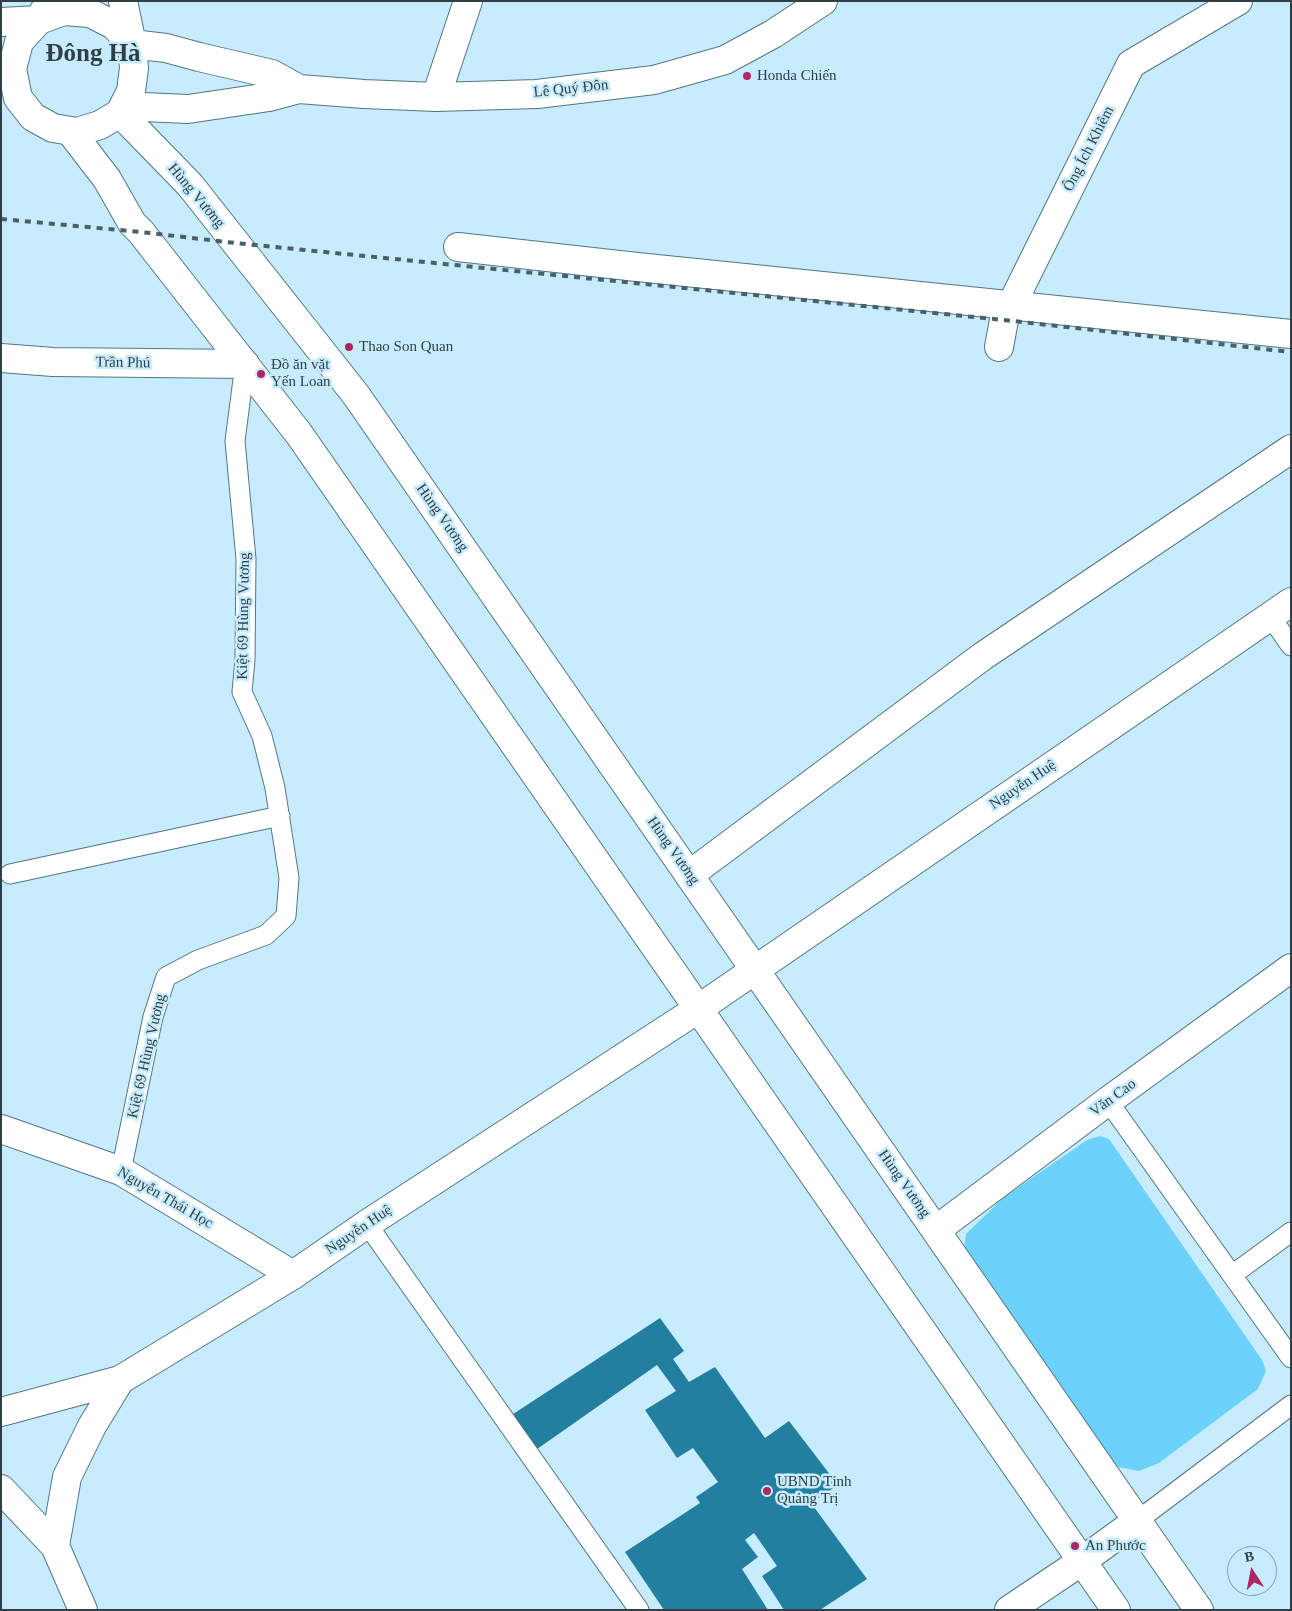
<!DOCTYPE html>
<meta charset="utf-8">
<style>
body{margin:0}
#map{position:relative;width:1292px;height:1611px;overflow:hidden;background:#c7ecfd;font-family:"Times New Roman",serif}
canvas{display:block}
.frame{position:absolute;inset:0;border:2px solid #303e45;pointer-events:none}
.north{position:absolute;left:1227px;top:1546px;width:50px;height:50px;box-sizing:border-box;background:#c7ecfd;border:1px solid #8ba6b3;border-radius:50%;rotate:349deg;font-size:14px;font-weight:700;line-height:20px;text-align:center;color:#303e45}
.north::after{content:'';display:block;margin:auto;width:18px;height:22px;background:#b02665;clip-path:polygon(50% 0,100% 100%,50% 72%,0 100%)}
</style>
<div id="map">
<canvas width="1292" height="1611"></canvas>
<div class="frame"></div>
<div class="north">B</div>
</div>
<script>
const c = document.querySelector('canvas').getContext('2d');
c.lineJoin = 'round';
function paint(path, color) {
  c.fillStyle = color;
  c.fill(path, 'evenodd');
}
function strokePath(path, color, width, dash) {
  c.strokeStyle = color;
  c.lineWidth = width;
  c.lineCap = dash ? 'butt' : 'round';
  c.setLineDash(dash || []);
  c.stroke(path);
}
function label(font, color, halo, rows, align = 'center') {
  c.font = font + ' "Times New Roman",serif';
  c.lineWidth = 5;
  c.setLineDash([]);
  c.textBaseline = 'middle';
  c.strokeStyle = halo;
  c.fillStyle = color;
  for (const [text, x, y, turn = 0] of rows) {
    c.save();
    c.translate(x, y);
    c.rotate((+turn || 0) * Math.PI / 180);
    c.textAlign = isNaN(turn) ? turn : align;
    if (halo) c.strokeText(text, 0, 0);
    c.fillText(text, 0, 0);
    c.restore();
  }
}
paint(new Path2D(`
 M1100,1136L1109,1139L1262,1360L1266,1371L1258,1389L1159,1463L1139,1471L1108,1465L964,1250L966,1234L1003,1198L1087,1140Z`), '#6dd2fb');
paint(new Path2D(`
 M660,1318L684,1351L673,1359L689,1382L715,1367L765,1438L789,1421L838,1485L811,1503L867,1579L820,1610H784L762,1576L777,1566L754,1533L745,1540L758,1557L742,1569L768,1610H664L625,1552L700,1503L696,1497L718,1482L693,1448L677,1458L645,1410L676,1391L657,1365L530,1454L507,1418Z`), '#227fa0');
const lane = new Path2D(`
 M1270,616L1291,646
 M10,874L280,816
 M1108,1101L1291,1358
 M121,1171L153,1017L166,977L198,960L266,935L286,916L289,878L275,788L262,736L242,692L245,660L246,559L235,441L245,364
 M367,1224L639,1610
 M1232,1275L1291,1232
 M1137,1521L1291,1405`);
const street = new Path2D(`
 M436,97L468,1
 M458,247L637,267L1291,334
 M999,347L1004,320L1131,64L1238,1
 M1,358L53,362L245,364
 M689,875L983,656L1291,449
 M1,1129L121,1171L293,1275
 M936,1230L1108,1101L1291,968
 M1009,1610L1082,1561L1137,1521`);
const secondary = new Path2D(`
 M123,1L132,44L166,48L199,57L272,74L299,89
 M823,1L773,34L725,60L654,80L537,94L436,97L364,94L299,89L269,97L188,109L143,107L120,113L190,185L356,395L1199,1610
 M64,11L90,13L114,25L132,44L134,68L131,91L120,113L100,125L77,132L53,128L33,117L18,98L12,69L19,42L39,20Z
 M1,22L39,20L44,11
 M70,131L107,179L132,223L141,232L299,434L1116,1610
 M1,1412L120,1380L293,1275L367,1224L698,1009L1291,602
 M1,1489L55,1546L83,1610
 M55,1546L67,1477L92,1426L120,1380`);
strokePath(lane, '#537583', 21);
strokePath(street, '#537583', 30);
strokePath(secondary, '#537583', 30);
strokePath(lane, '#fff', 19);
strokePath(street, '#fff', 28);
strokePath(secondary, '#fff', 28);
strokePath(new Path2D(`
 M1,219L141,232L235,243L1004,320L1291,352`), '#4c5e67', 4, [6, 6]);
for (const [x, y, r, color] of [
 [747,76,5,"#b02665"],
 [349,347,5,"#b02665"],
 [261,374,5,"#b02665"],
 [767,1491,5,"#b02665"],
 [1075,1546,5,"#b02665"]
]) {
  const dot = new Path2D();
  dot.arc(x, y, r, 0, 2 * Math.PI);
  c.fillStyle = color;
  c.fill(dot);
  strokePath(dot, '#c7ecfd', 2);
}
label('15px', '#303e45', '#c7ecfd', [
 ["Honda Chiến",757,76],
 ["Thao Son Quan",359,347],
 ["Đồ ăn vặt",271,365],
 ["Yến Loan",271,382],
 ["UBND Tỉnh",777,1482],
 ["Quảng Trị",777,1499],
 ["An Phước",1085,1546]
], 'left');
label('15px', '#303e45', '#c7ecfd', [
 ["Lê Quý Đôn",571,89,-6],
 ["Ông Ích Khiêm",1089,149,-63],
 ["Hùng Vương",196,196,50],
 ["Trần Phú",123,363,1],
 ["Hùng Vương",442,518,55],
 ["Kiệt 69 Hùng Vương",244,616,-89],
 ["Nguyễn Huệ",1023,785,-34],
 ["Hùng Vương",673,851,55],
 ["Kiệt 69 Hùng Vương",147,1056,-77],
 ["Văn Cao",1113,1098,-36],
 ["Hùng Vương",904,1184,55],
 ["Nguyễn Thái Học",165,1198,30],
 ["Nguyễn Huệ",359,1230,-34]
]);
label('bold 25px', '#303e45', '#c7ecfd', [
 ["Đông Hà",93,55]
]);
</script>
